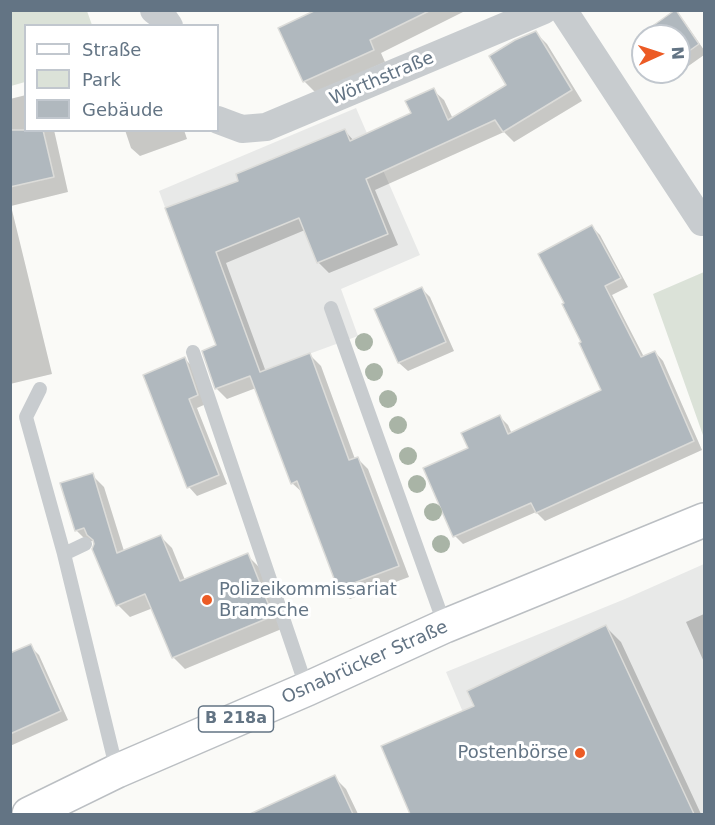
<!DOCTYPE html>
<meta charset="utf-8">
<style>
body{margin:0}
#map{position:relative;width:715px;height:825px;overflow:hidden;background:#fafaf7;font-family:"DejaVu Sans",sans-serif}
canvas{display:block}
.frame{position:absolute;inset:0;border:12px solid #637484;pointer-events:none}
.legend{position:absolute;left:24px;top:24px;width:195px;height:108px;box-sizing:border-box;background:#fff;border:2px solid #c1c7ce;margin:0;padding:8px 10px;list-style:none;font-size:18px;color:#637484}
.legend li{display:flex;align-items:center;gap:12px;height:30px}
.legend b{width:30px;border:2px solid #c1c7ce}
.north{position:absolute;left:631px;top:24px;width:60px;height:60px;box-sizing:border-box;background:#fff;border:2px solid #c1c7ce;border-radius:50%;rotate:87deg;font-size:16px;font-weight:700;line-height:24px;text-align:center;color:#637484}
.north::after{content:'';display:block;margin:auto;width:21px;height:27px;background:#ec5b25;clip-path:polygon(50% 0,100% 100%,50% 72%,0 100%)}
</style>
<div id="map">
<canvas width="715" height="825"></canvas>
<div class="frame"></div>
<ul class="legend">
<li><b style="height:8px;background:#fff"></b>Straße</li>
<li><b style="height:16px;background:#dbe2d8"></b>Park</li>
<li><b style="height:16px;background:#b0b8be"></b>Gebäude</li>
</ul>
<div class="north">N</div>
</div>
<script>
const c = document.querySelector('canvas').getContext('2d');
c.lineJoin = 'round';
function paint(path, color) {
  c.fillStyle = color;
  c.fill(path, 'evenodd');
}
function strokePath(path, color, width, dash) {
  c.strokeStyle = color;
  c.lineWidth = width;
  c.lineCap = dash ? 'butt' : 'round';
  c.setLineDash(dash || []);
  c.stroke(path);
}
function label(font, color, halo, rows, align = 'center') {
  c.font = font + ' "DejaVu Sans",sans-serif';
  c.lineWidth = 6;
  c.setLineDash([]);
  c.textBaseline = 'middle';
  c.strokeStyle = halo;
  c.fillStyle = color;
  for (const [text, x, y, turn = 0] of rows) {
    c.save();
    c.translate(x, y);
    c.rotate((+turn || 0) * Math.PI / 180);
    c.textAlign = isNaN(turn) ? turn : align;
    if (halo) c.strokeText(text, 0, 0);
    c.fillText(text, 0, 0);
    c.restore();
  }
}
paint(new Path2D(`
 M356,108L420,255L341,289L358,336L230,383L159,191Z
 M704,564V814H506L446,672L625,599Z`), '#e8e9e8');
paint(new Path2D(`
 M11,10L87,11L92,25L26,26L25,82L11,86Z
 M704,272V438L653,294Z`), '#dbe2d8');
paint(new Path2D(`
 M361,10H467L381,53L385,62L316,93L304,81Z
 M676,12L684,21L704,50V55L670,79L663,72H679V36H643V44L639,38Z
 M536,33L547,44L582,101L514,142L504,132L375,190L398,245L329,273L318,262L305,230L226,263L266,372L310,355L321,366L355,459L357,458L368,469L409,577L350,599L339,588L304,494L292,483L256,388L227,399L216,388L217,346L167,209L240,181L345,131L354,141L413,114L433,90L444,100L453,119L508,85Z
 M26,95V130H54L68,192L11,206L52,374L10,384V99Z
 M125,130H184L187,139L140,156L131,148Z
 M592,227L600,235L628,287L612,295L644,357L655,352L663,361L702,450L545,521L536,512L463,544L455,536L470,449L500,417L508,425L512,434L603,391L583,342Z
 M422,289L430,297L454,351L408,371L399,363L376,309Z
 M185,359L194,368L206,404L197,408L227,484L197,496L189,487Z
 M92,475L104,487L124,551L160,536L172,548L185,580L247,555L259,567L284,628L185,669L173,657L153,608L130,617L118,605L95,540L88,542L76,530Z
 M704,614V662L686,622Z
 M606,627L621,642L701,814H412L383,746L476,707Z
 M30,646L39,655L68,720L10,746V678Z
 M334,777L346,789L358,814H269L287,806Z`), '#0003');
const building = new Path2D(`
 M316,10H431L370,40L374,50L303,82L278,28Z
 M675,10H676L699,44L679,58V36H643V46L637,37Z
 M536,31L572,90L503,132L495,120L366,179L388,234L317,263L299,218L216,252L260,372L310,353L349,460L358,457L399,566L338,589L297,481L291,484L250,376L215,389L202,351L216,345L165,208L238,181L236,174L345,129L350,141L411,113L405,101L434,88L448,120L506,85L489,56L515,40Z
 M10,130H43L54,177L10,187Z
 M592,225L621,278L605,286L641,357L655,351L694,441L536,513L531,503L453,537L423,468L468,448L461,433L500,415L508,434L601,390L579,343L581,342L562,304L564,303L538,254Z
 M422,287L446,342L398,363L374,309Z
 M185,357L198,395L189,399L219,475L187,488L143,375Z
 M93,473L117,553L161,535L180,581L248,553L273,616L172,658L145,594L116,606L92,549L94,544L93,540L87,535L84,528L75,531L60,483Z
 M606,625L694,814H410L381,746L474,706L467,691Z
 M31,644L61,711L10,734V653Z
 M335,775L353,814H250Z`);
paint(building, '#b0b8be');
strokePath(building, '#dcdcd9', 1.5);
const primary = new Path2D(`
 M29,814L117,771L307,689L445,626L704,520`);
strokePath(primary, '#bbbfc3', 36);
strokePath(new Path2D(`
 M331,308L445,626
 M193,352L307,689
 M40,389L26,417L64,554L117,771
 M64,554L85,544`), '#c8cccf', 14);
strokePath(new Path2D(`
 M154,10L162,16L169,26
 M563,10L702,222
 M218,120L242,129L266,127L544,10`), '#c8cccf', 28);
strokePath(primary, '#fff', 33);
c.fillStyle = '#a9b4a6';
for (const [x, y] of [
 [364,342],
 [374,372],
 [388,399],
 [398,425],
 [408,456],
 [417,484],
 [433,512],
 [441,544]
]) {
  c.beginPath();
  c.arc(x, y, 9, 0, 2 * Math.PI);
  c.fill();
}
for (const [x, y, r, color] of [
 [207,600,6,"#ec5b25"],
 [580,753,6,"#ec5b25"]
]) {
  const dot = new Path2D();
  dot.arc(x, y, r, 0, 2 * Math.PI);
  c.fillStyle = color;
  c.fill(dot);
  strokePath(dot, '#fff', 2);
}
for (const [x, y, w] of [
 [236,719,75]
]) {
  const box = new Path2D();
  box.roundRect(x - w / 2, y - 13, w, 26, 4.5);
  c.fillStyle = '#fff';
  c.fill(box);
  strokePath(box, '#637484', 1.5);
}
label('bold 16px', '#637484', null, [
 ["B 218a",236,719]
]);
label('18px', '#637484', '#fff', [
 ["Wörthstraße",382,79,-23],
 ["Osnabrücker Straße",365,663,-24]
]);
label('18px', '#637484', '#fff', [
 ["Polizeikommissariat",219,590],
 ["Bramsche",219,611],
 ["Postenbörse",568,753,"right"]
], 'left');
</script>
